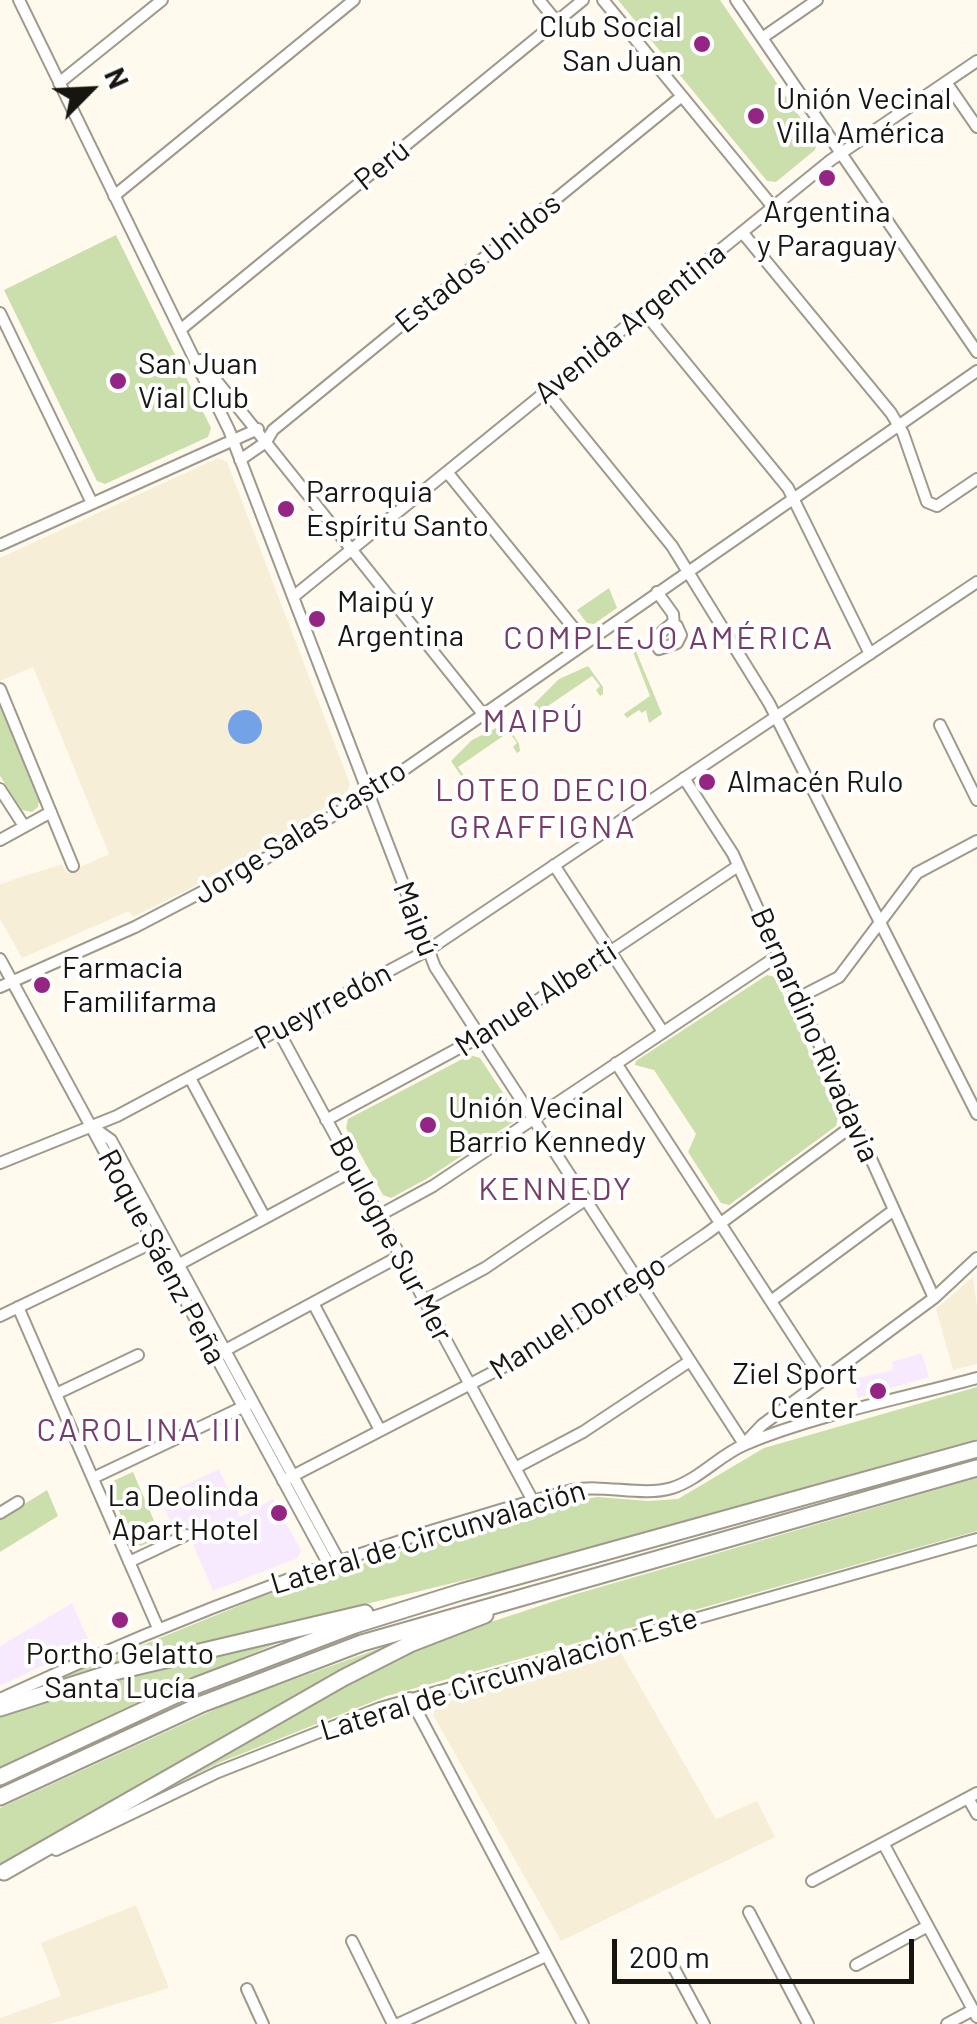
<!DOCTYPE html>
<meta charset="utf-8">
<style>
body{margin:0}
#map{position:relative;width:977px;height:2024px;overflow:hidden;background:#fffaed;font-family:Barlow,sans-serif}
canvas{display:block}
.north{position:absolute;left:40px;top:40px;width:100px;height:100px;-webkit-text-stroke:8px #fff;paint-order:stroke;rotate:66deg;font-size:28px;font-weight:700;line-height:40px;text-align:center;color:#171510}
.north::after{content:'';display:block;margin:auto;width:35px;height:45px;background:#171510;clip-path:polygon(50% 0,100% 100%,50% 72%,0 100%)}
.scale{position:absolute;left:612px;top:1939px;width:302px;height:45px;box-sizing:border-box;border:5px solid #171510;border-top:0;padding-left:12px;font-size:30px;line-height:35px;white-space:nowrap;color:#171510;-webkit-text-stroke:8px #fff;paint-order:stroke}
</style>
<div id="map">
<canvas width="977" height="2024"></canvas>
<div class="north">N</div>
<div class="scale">200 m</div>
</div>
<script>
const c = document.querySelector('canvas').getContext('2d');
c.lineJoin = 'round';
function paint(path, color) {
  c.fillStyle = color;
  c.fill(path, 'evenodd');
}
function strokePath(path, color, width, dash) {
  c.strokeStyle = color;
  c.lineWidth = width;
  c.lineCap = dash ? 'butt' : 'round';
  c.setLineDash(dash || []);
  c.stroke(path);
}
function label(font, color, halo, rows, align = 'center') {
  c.font = font + ' Barlow,sans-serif';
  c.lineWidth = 8;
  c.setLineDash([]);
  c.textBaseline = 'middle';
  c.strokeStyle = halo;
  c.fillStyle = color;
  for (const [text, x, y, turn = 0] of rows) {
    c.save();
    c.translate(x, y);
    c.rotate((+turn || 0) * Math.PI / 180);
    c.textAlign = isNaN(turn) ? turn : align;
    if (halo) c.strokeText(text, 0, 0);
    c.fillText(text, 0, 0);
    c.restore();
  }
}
paint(new Path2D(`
 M922,1353L929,1377L858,1398L853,1379L893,1370L892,1362Z
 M219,1469L240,1517L273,1499L301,1550L298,1558L213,1591L185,1526L174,1531L160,1497Z
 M72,1603L90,1643L0,1686V1646Z`), '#f8eafe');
paint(new Path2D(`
 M218,458L227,462L350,784L347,793L250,855L187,890L133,917L129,911L22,958L0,919V884L62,864L67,873L109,854L33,667L0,681V558Z
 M973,1277L977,1307V1364L953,1370L936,1309Z
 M620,1651L716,1819L757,1801L775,1837L561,1941L433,1715L436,1705Z
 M136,1905L169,1988L51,2024H0V2018L61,1996L41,1943Z`), '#f7eed7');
paint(new Path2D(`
 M618,0H720L817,142L815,150L776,182L767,181Z
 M116,235L211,428L208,437L105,484L97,481L4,290Z
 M609,588L617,608L594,624L587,623L577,610Z
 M626,627L662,714L649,723L646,710L642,713L639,710L627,718L624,714L650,696L626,634Z
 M588,666L603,687V694L600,696L596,690L600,686L592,676L542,710L549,722L554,719L558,725L548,724L534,704L559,679Z
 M0,706L39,801L38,807L32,812L22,810L0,776Z
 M506,723L519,744L520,751L517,753L513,747L517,743L509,732L458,767L466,779L471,776L475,781L472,784L464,780L451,761L472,740Z
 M767,975L775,977L838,1116L836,1126L729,1205L721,1203L688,1152L696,1134L654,1070L635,1065L636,1061Z
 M470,1055L480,1058L515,1111L513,1122L428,1178L391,1198L383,1195L346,1128L348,1119Z
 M977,1387V1439L515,1568L130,1661L10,1699L263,1596L483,1525L570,1501L598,1497L648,1501L678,1499L764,1448Z
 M133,1472L161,1537L141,1546L133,1543L110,1490L113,1481Z
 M977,1478V1531L387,1696L221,1762L113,1815L362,1674L430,1642L576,1594Z
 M47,1490L58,1516L0,1552V1519Z
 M430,1630L59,1837L0,1865V1808L229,1703Z
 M290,1635L280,1642L160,1692L0,1767V1712L60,1691Z`), '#cadfab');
paint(new Path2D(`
 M228 727a17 17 0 1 1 34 0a17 17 0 1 1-34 0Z`), '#74a2e7');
const minor = new Path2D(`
 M19,0L229,430L435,967L744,1444L762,1425L934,1298L977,1258
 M539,0L557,22
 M603,0L773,207
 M736,0L977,352
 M762,38L817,0
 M946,82L977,127
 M59,83L162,0
 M114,196L354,0
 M742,232L891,413L903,433L927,502L937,506L977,479
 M644,312L788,488L870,654
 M0,313L92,503
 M180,330L583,0
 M200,360L483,714
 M546,391L672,546L769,703L977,1114
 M240,460L266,442L273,430L682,96
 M447,472L585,642
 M0,545L258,429
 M657,592L673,614L674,626
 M293,597L831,160L977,61
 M670,625L677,626L681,635L677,643L659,649L655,642L657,636Z
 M0,689L73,866
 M940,725L977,800
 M684,778L733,854L934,1298
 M0,789L24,826
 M0,840L51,812
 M554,865L663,1032
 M0,959L328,1563
 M0,987L135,927L263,860L392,778L977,371
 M798,998L839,977L917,873L977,841
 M278,1030L533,1501
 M616,1063L822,1380
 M190,1078L265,1218
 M326,1120L496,1028L738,866
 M97,1130L111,1140L338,1559
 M0,1163L117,1116L428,950L977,582
 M378,1216L433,1186L779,955
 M174,1267L354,1170
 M424,1301L485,1268L585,1200
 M771,1301L894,1210
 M313,1303L380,1430
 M18,1307L158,1628
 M0,1316L158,1240
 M220,1353L400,1256
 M56,1394L138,1355
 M515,1468L583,1432L690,1361
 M93,1478L247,1405
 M283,1481L536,1350L706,1234L855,1124
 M0,1513L18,1502
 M129,1562L186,1535
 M410,1698L583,2024
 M0,1699C186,1612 373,1543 572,1490C605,1484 642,1497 672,1488C700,1479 719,1455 746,1444C815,1415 904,1398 977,1378
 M968,1798L977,1814
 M883,1843L977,2017
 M56,1850L218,1772L380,1708L977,1539
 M812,1881L977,1793
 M749,1912L808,2024
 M352,1941L393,2024
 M668,1957L704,2024
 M856,1965L926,1927
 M247,1989L263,2024
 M398,2024L546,1956
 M947,2024L971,2011`);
const highway = new Path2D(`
 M0,1708L110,1673L365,1613
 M0,1777L195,1686L355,1625L461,1592L977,1449
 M0,1797L202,1704L362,1643L977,1468
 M4,1872L343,1678L410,1644L485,1615`);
strokePath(minor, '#9f998b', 14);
strokePath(highway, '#9f998b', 19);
strokePath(minor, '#fff', 10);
strokePath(highway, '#fff', 15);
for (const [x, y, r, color] of [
 [702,44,10,"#952584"],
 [756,116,10,"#952584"],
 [827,178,10,"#952584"],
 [118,381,10,"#952584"],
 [286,509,10,"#952584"],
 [317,619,10,"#952584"],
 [707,782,10,"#952584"],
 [42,985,10,"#952584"],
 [428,1125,10,"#952584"],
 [878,1391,10,"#952584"],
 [279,1513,10,"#952584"],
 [120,1620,10,"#952584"]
]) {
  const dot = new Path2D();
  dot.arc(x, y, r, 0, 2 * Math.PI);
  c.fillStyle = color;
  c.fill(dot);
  strokePath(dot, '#fff', 4);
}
label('30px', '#171510', '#fff', [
 ["Club Social",682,27,"right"],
 ["San Juan",682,61,"right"],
 ["Unión Vecinal",776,99],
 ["Villa América",776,133],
 ["Argentina",827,212,"center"],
 ["y Paraguay",827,246,"center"],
 ["San Juan",138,364],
 ["Vial Club",138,398],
 ["Parroquia",306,492],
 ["Espíritu Santo",306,526],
 ["Maipú y",337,602],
 ["Argentina",337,636],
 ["Almacén Rulo",727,782],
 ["Farmacia",62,968],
 ["Familifarma",62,1002],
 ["Unión Vecinal",448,1108],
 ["Barrio Kennedy",448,1142],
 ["Ziel Sport",858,1374,"right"],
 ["Center",858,1408,"right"],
 ["La Deolinda",259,1496,"right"],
 ["Apart Hotel",259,1530,"right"],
 ["Portho Gelatto",120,1654,"center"],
 ["Santa Lucía",120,1688,"center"]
], 'left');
label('30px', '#171510', '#fff', [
 ["Perú",382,165,-39],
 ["Estados Unidos",478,263,-39],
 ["Avenida Argentina",630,323,-39],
 ["Jorge Salas Castro",300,832,-32],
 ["Maipú",416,919,69],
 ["Manuel Alberti",536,999,-33],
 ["Pueyrredón",323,1006,-28],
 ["Bernardino Rivadavia",815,1035,66],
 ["Boulogne Sur Mer",391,1239,62],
 ["Roque Sáenz Peña",162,1257,62],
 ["Manuel Dorrego",578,1317,-33],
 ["Lateral de Circunvalación",428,1537,-17],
 ["Lateral de Circunvalación Este",509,1674,-17]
]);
c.letterSpacing = '2.5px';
label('32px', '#753d6a', '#fff', [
 ["COMPLEJO AMÉRICA",669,638],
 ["MAIPÚ",534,721],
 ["LOTEO DECIO",543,790],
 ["GRAFFIGNA",543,827],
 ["KENNEDY",556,1189],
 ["CAROLINA III",140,1430]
]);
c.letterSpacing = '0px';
</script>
